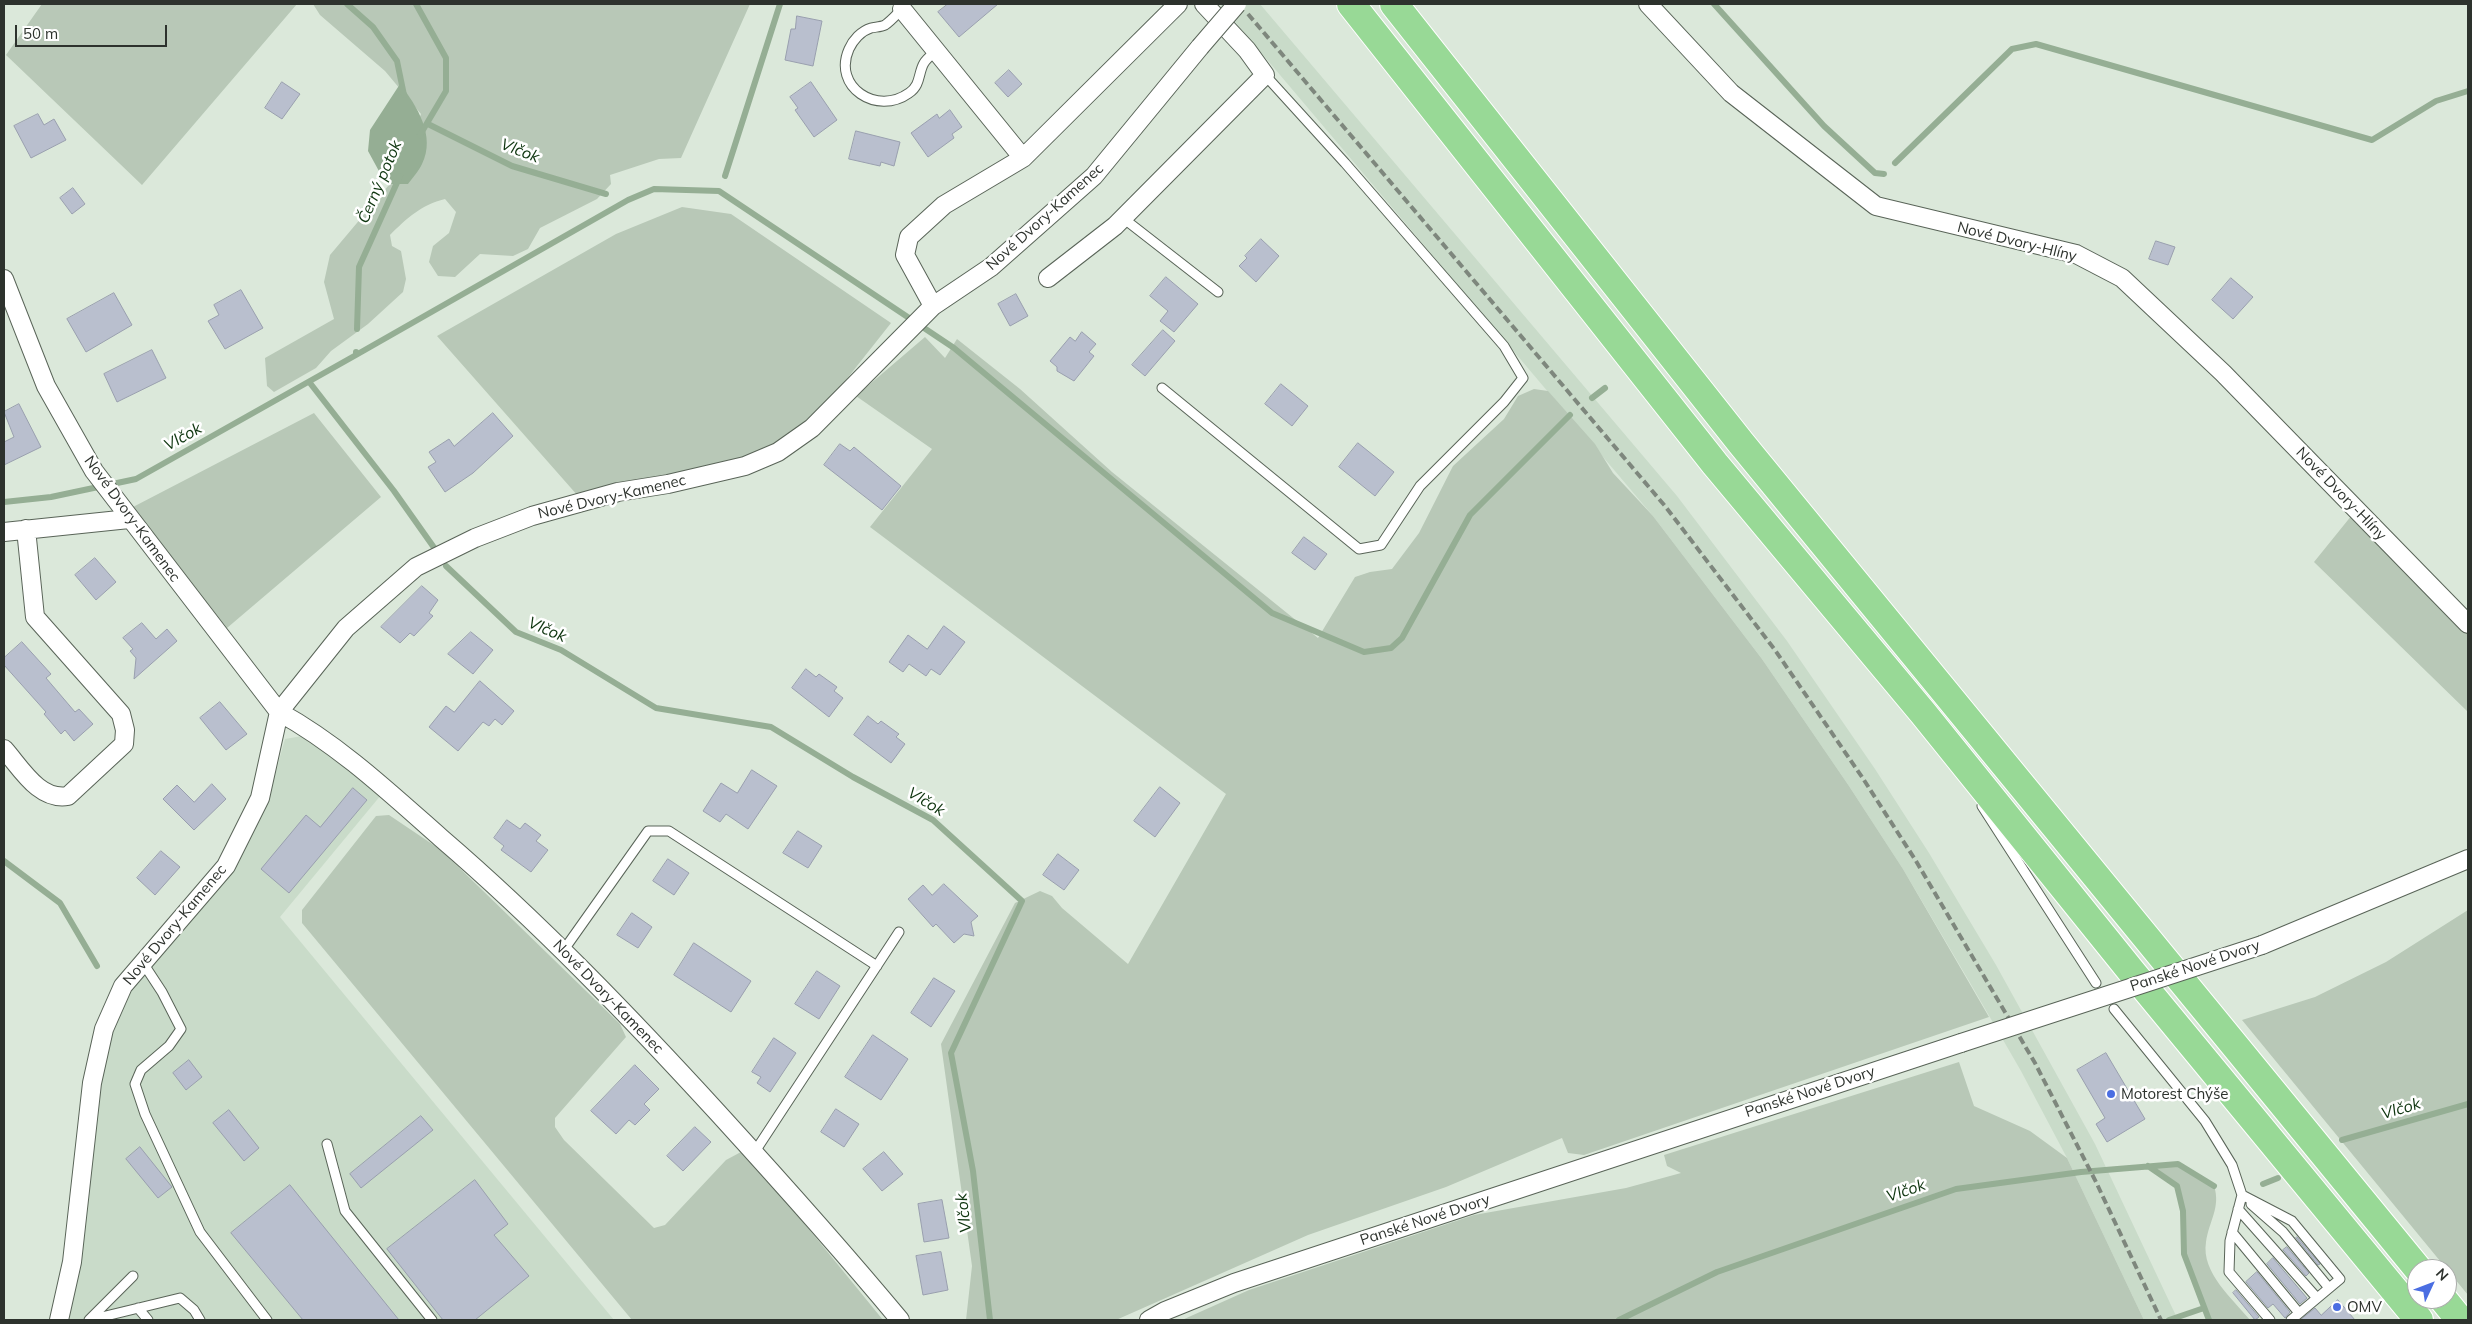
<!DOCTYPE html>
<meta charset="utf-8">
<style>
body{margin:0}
#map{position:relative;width:2472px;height:1324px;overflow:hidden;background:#dbe8da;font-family:Mulish,sans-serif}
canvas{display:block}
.frame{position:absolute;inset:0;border:5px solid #2d322d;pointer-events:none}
.north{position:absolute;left:2407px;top:1259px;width:50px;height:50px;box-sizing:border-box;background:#fff;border:1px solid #abadab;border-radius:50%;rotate:47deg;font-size:14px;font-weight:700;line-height:20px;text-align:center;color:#2d322d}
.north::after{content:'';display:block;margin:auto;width:18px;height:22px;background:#4b6ee2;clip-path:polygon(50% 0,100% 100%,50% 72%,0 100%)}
.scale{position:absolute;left:15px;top:25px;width:152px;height:22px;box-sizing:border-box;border:2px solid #2d322d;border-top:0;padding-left:6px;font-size:15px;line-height:18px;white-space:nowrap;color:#2d322d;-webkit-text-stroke:4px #fff;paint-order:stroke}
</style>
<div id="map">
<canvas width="2472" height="1324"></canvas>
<div class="frame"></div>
<div class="north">N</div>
<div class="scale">50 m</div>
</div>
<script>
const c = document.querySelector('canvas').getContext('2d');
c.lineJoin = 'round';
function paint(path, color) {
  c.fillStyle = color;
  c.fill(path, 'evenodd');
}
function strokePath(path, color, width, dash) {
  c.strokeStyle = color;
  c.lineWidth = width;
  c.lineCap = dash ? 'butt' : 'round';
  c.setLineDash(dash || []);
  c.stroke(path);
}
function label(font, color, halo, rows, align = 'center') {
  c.font = font + ' Mulish,sans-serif';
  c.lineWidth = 5;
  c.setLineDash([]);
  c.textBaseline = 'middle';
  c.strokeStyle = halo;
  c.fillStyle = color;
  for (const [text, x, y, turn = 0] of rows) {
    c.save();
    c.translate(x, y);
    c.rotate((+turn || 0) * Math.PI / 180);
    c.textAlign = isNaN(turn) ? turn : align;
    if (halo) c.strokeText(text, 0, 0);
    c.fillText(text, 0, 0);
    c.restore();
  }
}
paint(new Path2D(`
 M1220,4H1260L1677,496L1787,641L1875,769L1929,853L1996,965L2095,1144L2178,1320H2144L2067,1158L2021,1071L1969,981L1903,869L1849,786L1762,659L1653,516Z
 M308,735L381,795L280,917L614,1320H62L106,1039L126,997L240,855L267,803L285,739Z`), '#c9dbc9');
paint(new Path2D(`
 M42,4H297L142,185L6,55Z
 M313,4H750L681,158L659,159L610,175L611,184L597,199L540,228L528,249L513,256L480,254L455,277L438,276L429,262L433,246L449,233L456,212L445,199C421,205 407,218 390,235L392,246L401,251L406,279L403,292L368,324L331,351L316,368L274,392L267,386L265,358L334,319L324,282L330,255L399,173L421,114L385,71L320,15Z
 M682,207L731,214L891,323L838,390L785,440L741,460L578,496L437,336L616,234Z
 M925,337L945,358L957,339L1020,389L1112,472L1318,638L1355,577L1370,572L1392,569L1419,533L1453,466L1504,419L1518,396L1534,389L1548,391L1595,444L1613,473L1653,516L1762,659L1849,786L1903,869L1989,1017L1584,1155L1568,1153L1562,1138L1446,1187L1308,1235L1116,1320H966L972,1266L941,1044L1015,903L1040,891L1052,896L1062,908L1128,964L1226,794L870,527L932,449L856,396Z
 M314,413L381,497L227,628L133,507Z
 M2352,515L2468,631V712L2314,562Z
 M389,815L441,850L620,1024L626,1037L555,1118V1127L564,1140L654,1228L665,1225L726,1160L741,1152L755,1163L883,1320H632L302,923V910L376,816Z
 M2468,910V1295L2242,1020L2315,997L2386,962Z
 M1959,1062L1974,1106L2030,1131L2067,1158L2144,1320H1182L1249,1290L1474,1215L1626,1188L1681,1173L1667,1166L1664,1155Z
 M2178,1164L2214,1186C2221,1207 2209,1221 2206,1242C2201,1273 2233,1299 2250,1320H2209L2184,1254L2183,1211L2177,1186L2148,1166Z`), '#b8c8b7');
paint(new Path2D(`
 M400,84C417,106 436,136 422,164C419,171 413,177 408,184H386L368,151L370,130Z`), '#95ae94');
strokePath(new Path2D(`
 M347,4L373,27L397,61L404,95
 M416,4L446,58V91L420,135
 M1714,4L1824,126L1875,173L1884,174
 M428,124L512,166L606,194
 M1895,163L2012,49L2036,44L2372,140L2436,101L2468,91
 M725,176L780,4
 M357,329L359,267L400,176
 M356,355L628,200L654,189L719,191L954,348L1272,613L1364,652L1391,648L1402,638L1470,515L1570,415
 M310,383L394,491L435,549
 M1592,398L1605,388
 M4,502L51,497L136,479L356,355V352
 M446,566L516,632L561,650L656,708L771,727L853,777L933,820L1022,901L951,1053L973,1171L990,1320
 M4,861L60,903L97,966
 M2342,1140L2468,1104
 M2148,1166L2177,1186L2183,1211L2184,1254L2209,1320
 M2263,1184L2278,1178
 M1619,1320L1717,1272L1956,1189L2081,1172L2178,1164L2214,1186
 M2169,1320L2204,1308`), '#95ae94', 6);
const building = new Path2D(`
 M948,4H998L959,37L938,12Z
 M797,16L822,21L813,66L785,60L791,29H795Z
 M1009,70L1022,84L1008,97L995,83Z
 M282,82L300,94L282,119L265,108Z
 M811,82L837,120L814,137L795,110L798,108L790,97Z
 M950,110L962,127L952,134L954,138L928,157L911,133L937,114L939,118Z
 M38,114L44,125L54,119L66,140L31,158L14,126Z
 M856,131L900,142L894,166L881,162L880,166L849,159Z
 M73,188L85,204L72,214L60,198Z
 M1261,239L1279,256L1256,282L1239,266L1247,258L1245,256Z
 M2156,241L2175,247L2168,265L2149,259Z
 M1166,277L1198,304L1174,332L1160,321L1168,311L1150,296Z
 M2231,278L2253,297L2233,319L2212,300Z
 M241,290L263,328L225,349L208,321L219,315L214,305Z
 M114,293L132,325L86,352L67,319Z
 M1016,294L1028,316L1010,326L998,304Z
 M1163,330L1175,341L1145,376L1132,365Z
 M1082,332L1096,344L1089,352L1094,356L1074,381L1057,371V367L1050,361L1070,337L1075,341Z
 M152,350L166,378L117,402L104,374Z
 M1281,384L1308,406L1292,426L1265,404Z
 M19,404L41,447L4,465V442L14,437L4,412Z
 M493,413L513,436L473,473L445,492L428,467L436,462L429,452L449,439L454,446Z
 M1358,443L1394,472L1375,496L1339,467Z
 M840,444L850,451L854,447L901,486L882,510L824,465Z
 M1304,537L1327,554L1315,570L1292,553Z
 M95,558L116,582L96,600L75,575Z
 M422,586L438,600L429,613L433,616L414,636L410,633L400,643L381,627Z
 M142,623L156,639L167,629L177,641L134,679L136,658L130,651L133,649L123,638Z
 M944,626L965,642L940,675L931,669L926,676L909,664L903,672L889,662L908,635L927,649Z
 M471,632L493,650L473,674L448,654Z
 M22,642L51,674L46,678L75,712L79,709L93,724L74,741L65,730L61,734L44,714L46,712L4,665V658Z
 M806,669L816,677L819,674L837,687L834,691L843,698L829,717L792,688Z
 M480,681L514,711L502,725L495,719L489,726L483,722L458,751L429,727L446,706L454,712Z
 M220,702L247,734L226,750L200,718Z
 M868,716L878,724L881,721L899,734L896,737L905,744L891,763L854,735Z
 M752,770L777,786L748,829L726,814L720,822L703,811L721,783L737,793Z
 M212,784L226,799L194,830L163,799L177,785L194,802Z
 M1160,787L1180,803L1155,837L1134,821Z
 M353,788L367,800L289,893L261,869L306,815L320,827Z
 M507,820L520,829L525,823L541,835L536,841L548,850L531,872L501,850L504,846L494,838Z
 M798,831L822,846L808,868L783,853Z
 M161,851L180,867L155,895L137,878Z
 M1058,854L1079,870L1064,890L1043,875Z
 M668,859L689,873L674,895L653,881Z
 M944,884L978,916L971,922L974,936L964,934L954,943L936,924L933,927L908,899L923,885L932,895Z
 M632,913L652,927L638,948L617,935Z
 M694,943L751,981L731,1012L674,975Z
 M817,971L840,986L819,1019L795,1004Z
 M934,978L955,991L931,1027L911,1013Z
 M873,1035L908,1059L881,1100L845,1077Z
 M774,1038L796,1053L770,1092L757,1083L761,1077L752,1072Z
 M2106,1053L2145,1119L2107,1142L2096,1124L2105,1118L2077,1070Z
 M189,1060L202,1077L186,1090L173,1073Z
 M635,1065L659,1089L644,1104L650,1110L635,1125L629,1120L616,1134L591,1111Z
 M836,1109L859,1124L844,1147L821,1132Z
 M229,1110L259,1148L244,1161L213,1123Z
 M421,1116L433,1130L361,1188L350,1174Z
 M695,1127L711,1142L683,1171L667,1156Z
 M140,1147L172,1187L158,1198L126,1159Z
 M884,1152L903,1174L882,1191L863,1169Z
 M475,1180L508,1224L494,1235L529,1276L475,1320H443L387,1249Z
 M290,1185L399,1320H303L231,1233Z
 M942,1200L949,1238L924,1242L918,1204Z
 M2297,1237L2320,1264L2318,1265L2296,1238Z
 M2287,1247L2309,1273L2306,1276L2283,1250Z
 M941,1252L948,1290L923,1295L916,1256Z
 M2273,1258L2307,1298L2300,1304L2267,1264Z
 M2257,1272L2290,1312L2285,1318L2273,1304L2268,1308L2246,1282Z
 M2236,1290L2259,1317L2255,1320L2233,1293Z
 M2338,1300L2355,1320H2300L2315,1308L2321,1315Z`);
paint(building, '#b9bfce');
strokePath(building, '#999fae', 1);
const lane = new Path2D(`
 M902,9C897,14 891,21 885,25C881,27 875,27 871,28C861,31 853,40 849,49C832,87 877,116 909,93C921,85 918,73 924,63C927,58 933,54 937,50
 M1123,218L1218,292
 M1162,388L1359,549L1381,545L1420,486L1504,402L1523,378L1504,346L1345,163L1265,75
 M1982,806L2096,983
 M563,951L648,831H669L877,966
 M143,963L162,992L181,1029L169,1046L141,1070L135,1084L145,1114L200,1232L267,1320
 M2114,1009L2205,1121L2232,1165L2242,1195L2230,1241L2229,1272L2270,1320
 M327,1144L345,1211L432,1320
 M754,1153L899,932
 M2242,1195L2292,1221L2340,1279L2291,1320
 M2251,1204L2283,1232L2329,1288
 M2238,1209L2317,1298
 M2232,1232L2299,1313
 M138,1308L148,1320
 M89,1320L180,1298L194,1310L200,1320
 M89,1320L133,1276`);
const street = new Path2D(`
 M1648,4L1731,93L1876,206L2076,254L2122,278L2223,373L2468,624
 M902,9L1023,158
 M1048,278L1115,226L1265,75L1247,50L1204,4
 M4,279L46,386L94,471L279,712C339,745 390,793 441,838C540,923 630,1017 718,1113C780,1181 841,1249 900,1320
 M933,306L991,267L1094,176L1200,47
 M4,532L129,519
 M4,749C21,768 39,801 68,796L124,744L125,730L121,714L35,617L26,529
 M2262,945L2468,859
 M59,1320L72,1262L92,1083L104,1029L123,986L226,866L260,798L279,712L346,628L416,567L475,538L532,516L618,492L668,484L745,466L778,452L812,428L933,306L905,255L909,237L944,205L1023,158L1178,4
 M1149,1320L1165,1311L1234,1283L1961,1043`);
const highway = new Path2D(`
 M1351,4L1715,464L1923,713L2131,971L2419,1320
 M1394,4L1741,443L2418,1269
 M2443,1299L2460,1320`);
strokePath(lane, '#596458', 11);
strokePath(street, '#596458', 20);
strokePath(highway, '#fff', 30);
strokePath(lane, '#fff', 9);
strokePath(street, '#fff', 18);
strokePath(highway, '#98d996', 28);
strokePath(new Path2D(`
 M1248,14L1665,506L1775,650L1862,777L1916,861L2035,1063L2096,1182L2161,1320`), '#7e877d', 4, [8, 4]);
const streetBridge = new Path2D(`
 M1200,47L1237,4
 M1961,1043L2262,945`);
strokePath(streetBridge, '#596458', 20, []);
strokePath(streetBridge, '#fff', 18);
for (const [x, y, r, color] of [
 [2111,1094,5,"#4b6ee2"],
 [2337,1307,5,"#4b6ee2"]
]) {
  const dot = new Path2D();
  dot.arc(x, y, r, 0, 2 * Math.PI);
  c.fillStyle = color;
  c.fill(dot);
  strokePath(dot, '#fff', 2);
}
label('15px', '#2d322d', '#fff', [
 ["Nové Dvory-Kamenec",1045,217,-42],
 ["Nové Dvory-Hlíny",2017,242,14],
 ["Nové Dvory-Hlíny",2341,494,46],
 ["Nové Dvory-Kamenec",612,497,-13],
 ["Nové Dvory-Kamenec",132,519,54],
 ["Nové Dvory-Kamenec",175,925,-50],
 ["Panské Nové Dvory",2195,966,-18],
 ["Nové Dvory-Kamenec",608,997,46],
 ["Panské Nové Dvory",1810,1092,-18],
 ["Panské Nové Dvory",1425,1220,-18]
]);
label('15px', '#2d322d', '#fff', [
 ["Motorest Chýše",2121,1094],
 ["OMV",2347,1307]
], 'left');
label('italic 16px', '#0e350f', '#fff', [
 ["Vlčok",520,151,21],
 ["Černý potok",380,182,-67],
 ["Vlčok",183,437,-29],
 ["Vlčok",547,630,23],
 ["Vlčok",926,802,31],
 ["Vlčok",2401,1109,-16],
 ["Vlčok",1906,1191,-19],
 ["Vlčok",964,1213,-97]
]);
</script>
